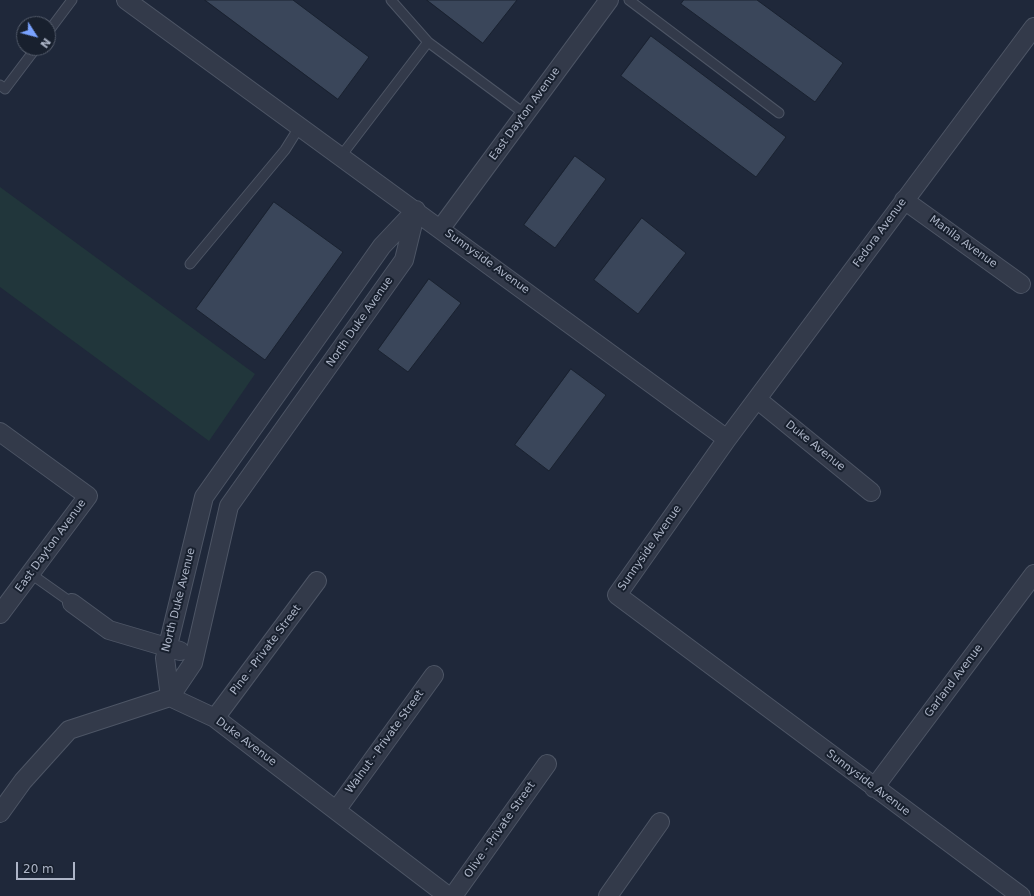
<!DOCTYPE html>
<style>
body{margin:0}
#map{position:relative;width:1034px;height:896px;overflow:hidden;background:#1f283a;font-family:"DejaVu Sans",sans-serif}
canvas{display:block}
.north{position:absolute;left:16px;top:16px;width:40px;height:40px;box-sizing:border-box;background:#18202e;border:1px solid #545c6b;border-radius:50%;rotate:126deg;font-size:11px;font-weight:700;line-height:16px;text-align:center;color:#adb5c7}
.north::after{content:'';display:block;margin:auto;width:14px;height:18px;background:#79a2ff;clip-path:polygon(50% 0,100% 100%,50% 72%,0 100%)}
.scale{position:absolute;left:16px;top:862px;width:59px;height:18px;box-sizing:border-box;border:2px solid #adb5c7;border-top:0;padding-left:5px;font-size:12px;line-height:14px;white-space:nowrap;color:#adb5c7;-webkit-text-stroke:3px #18202e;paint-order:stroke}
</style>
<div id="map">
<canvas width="1034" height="896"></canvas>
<div class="north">N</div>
<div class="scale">20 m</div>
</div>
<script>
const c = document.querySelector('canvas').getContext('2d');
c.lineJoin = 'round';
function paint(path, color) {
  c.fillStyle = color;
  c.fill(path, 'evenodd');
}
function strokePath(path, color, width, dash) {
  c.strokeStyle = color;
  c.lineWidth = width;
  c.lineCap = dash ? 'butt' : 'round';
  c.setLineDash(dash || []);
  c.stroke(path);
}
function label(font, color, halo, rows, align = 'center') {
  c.font = font + ' "DejaVu Sans",sans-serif';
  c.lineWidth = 4;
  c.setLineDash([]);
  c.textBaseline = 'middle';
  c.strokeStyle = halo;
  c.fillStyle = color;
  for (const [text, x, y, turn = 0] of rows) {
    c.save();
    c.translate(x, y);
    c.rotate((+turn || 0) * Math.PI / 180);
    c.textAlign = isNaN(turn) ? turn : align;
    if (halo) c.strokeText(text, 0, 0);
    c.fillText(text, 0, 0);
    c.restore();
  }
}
paint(new Path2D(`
 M0,187L255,374L209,441L0,287Z`), '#21363b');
const building = new Path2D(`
 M205,0H293L369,57L338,99Z
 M427,0H517L483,43Z
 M684,0H757L843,63L815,102L681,4Z
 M651,36L786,137L756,177L621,76Z
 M575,156L606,179L555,248L524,225Z
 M274,202L343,252L265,360L196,309Z
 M642,218L686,253L638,314L594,280Z
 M429,279L461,303L408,372L378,350Z
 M571,369L606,395L549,471L515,445Z`);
paint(building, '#3a465a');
strokePath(building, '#1a2230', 1);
const service = new Path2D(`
 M391,0L428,42
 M629,0L779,113
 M48,32L72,0
 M0,85L5,89L36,48
 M341,156L428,42L525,114
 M190,264L285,150L300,126
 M31,574L72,603`);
const minor = new Path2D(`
 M126,0L727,439
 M904,200L1021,284
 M441,228L609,0
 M758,400L871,492
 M0,432L88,496L0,614
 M72,603L109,630L180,651
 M170,697L165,658L204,497L382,246L416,210
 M170,697L193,663L229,506L404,260L416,211
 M215,718L317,581
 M874,788L1034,574
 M337,809L434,675
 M0,813L23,781L69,730L170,697L215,718L448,896
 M453,896L547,764
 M608,896L660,822
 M1021,896L617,595L727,439L1034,27`);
strokePath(service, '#4d5565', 11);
strokePath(minor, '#4d5565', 20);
strokePath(service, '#333a4a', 9);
strokePath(minor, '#333a4a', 18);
label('11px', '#adb5c7', '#18202e', [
 ["East Dayton Avenue",525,114,-54],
 ["Fedora Avenue",880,233,-54],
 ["Manila Avenue",963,242,36],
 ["Sunnyside Avenue",487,262,36],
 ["North Duke Avenue",360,322,-55],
 ["Duke Avenue",815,446,39],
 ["East Dayton Avenue",51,546,-54],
 ["Sunnyside Avenue",650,548,-55],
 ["North Duke Avenue",179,600,-76],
 ["Pine - Private Street",266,650,-53],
 ["Garland Avenue",954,681,-53],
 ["Duke Avenue",246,742,37],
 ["Walnut - Private Street",385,742,-54],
 ["Sunnyside Avenue",868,783,37],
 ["Olive - Private Street",500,830,-55]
]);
</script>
